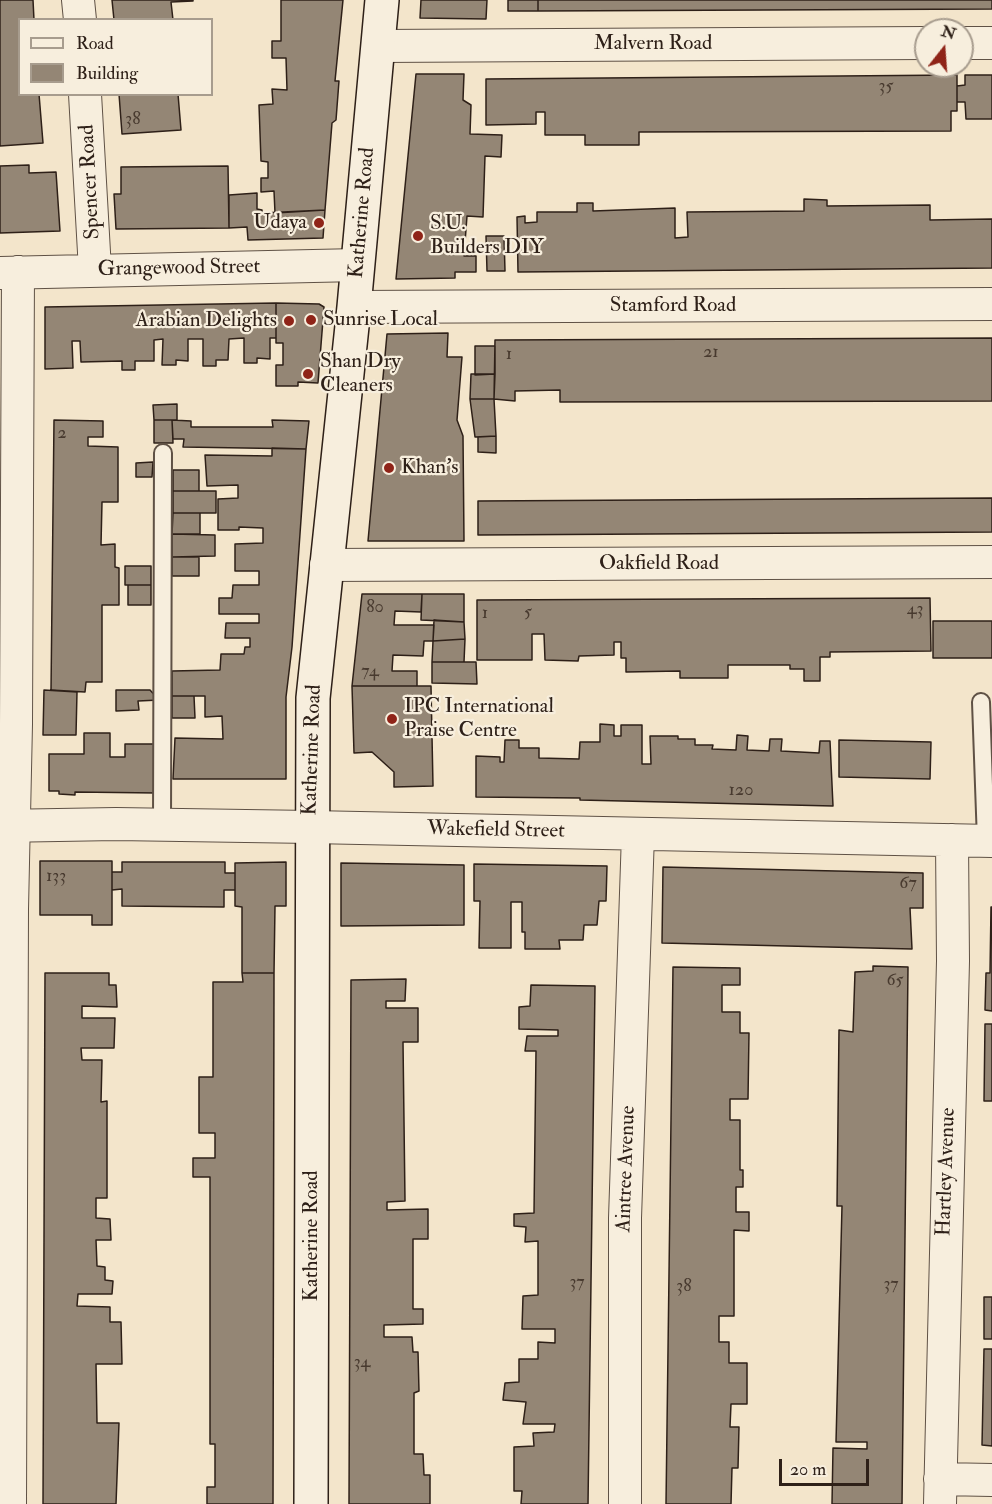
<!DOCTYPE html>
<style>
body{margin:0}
#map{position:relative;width:992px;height:1504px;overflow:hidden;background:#f3e5cb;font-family:"IM FELL Double Pica",serif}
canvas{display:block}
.legend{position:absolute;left:18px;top:18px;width:195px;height:78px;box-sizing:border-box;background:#f7eedd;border:2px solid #a79c8e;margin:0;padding:8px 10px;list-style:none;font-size:18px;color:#2e2018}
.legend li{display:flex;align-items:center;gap:12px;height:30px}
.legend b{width:30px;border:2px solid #a79c8e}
.north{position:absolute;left:914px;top:18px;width:60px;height:60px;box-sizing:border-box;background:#f7eedd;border:2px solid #a79c8e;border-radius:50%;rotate:17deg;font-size:16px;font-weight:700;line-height:24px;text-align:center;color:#2e2018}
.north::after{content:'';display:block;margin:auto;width:21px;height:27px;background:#8f2418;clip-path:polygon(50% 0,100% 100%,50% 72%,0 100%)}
.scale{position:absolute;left:779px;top:1459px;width:90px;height:27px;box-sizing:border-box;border:3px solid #2e2018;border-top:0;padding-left:8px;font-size:18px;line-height:21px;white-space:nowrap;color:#2e2018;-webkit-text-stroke:4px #f7eedd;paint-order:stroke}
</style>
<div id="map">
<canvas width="992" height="1504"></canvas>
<ul class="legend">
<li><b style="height:8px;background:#f7eedd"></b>Road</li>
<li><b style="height:16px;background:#948675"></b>Building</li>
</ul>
<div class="north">N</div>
<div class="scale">20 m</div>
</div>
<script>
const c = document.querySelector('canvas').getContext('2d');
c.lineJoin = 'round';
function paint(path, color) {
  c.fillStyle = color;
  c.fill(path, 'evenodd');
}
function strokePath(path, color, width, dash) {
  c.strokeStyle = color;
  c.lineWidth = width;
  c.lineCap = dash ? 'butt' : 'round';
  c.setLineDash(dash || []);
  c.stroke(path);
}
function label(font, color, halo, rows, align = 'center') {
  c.font = font + ' "IM FELL Double Pica",serif';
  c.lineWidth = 4.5;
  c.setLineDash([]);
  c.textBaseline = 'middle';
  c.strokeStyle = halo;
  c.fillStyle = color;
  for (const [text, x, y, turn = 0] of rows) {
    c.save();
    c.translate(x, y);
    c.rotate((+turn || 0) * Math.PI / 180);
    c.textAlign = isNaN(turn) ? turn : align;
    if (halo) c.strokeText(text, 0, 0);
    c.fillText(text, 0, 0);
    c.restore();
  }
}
const building = new Path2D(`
 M0,0H33L34,20H20V94H39L43,143L0,146Z
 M112,0H193V1L171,2L173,20H114Z
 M281,0H343L335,81H339L336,120L332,123L325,210L275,213L274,191L261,192V178H268V162L261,161L259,105L273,104L272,89L287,90L286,58H272V41H281Z
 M421,0H487L486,19L420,18Z
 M508,0H538V11H508Z
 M538,0H992V9L538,11Z
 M416,74H464L463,100L471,105L470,134L502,135L501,157L485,156L483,217L467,216L464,256H476V272H455V278L396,279Z
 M957,75V111H951V131L639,132V145H585V135H545V112H536V124L486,125V79Z
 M965,75H992V119H966L965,102H957V86L965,85Z
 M119,94H178L181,130L122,134Z
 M29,165V173L56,172L60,231L0,233V166Z
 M228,166L229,228L116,229L114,194H121V167Z
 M257,193V209L262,210V213L325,210L323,238L248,240L247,227L229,228V195Z
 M804,199L827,200V206L930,205V220L992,219V268L518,272L517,217L525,216V223L537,222V212H577V203H593V211L675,208V238L688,237L687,212L804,211Z
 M486,236H504L505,271H487Z
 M276,303L319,304L324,307L318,383L298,382V386H276V365H283V343H276Z
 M276,303V338H270V359L257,358V363H244V338L229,339L228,360H216V366H203V339H188V361L176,360V365H162L163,339L154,340V361H135V370H122V361L81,362L80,341H72L73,368L45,369V307Z
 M448,333L447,357H462L457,420L463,436L464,541H368L387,334Z
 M992,338V401L560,402V390L515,391V401L494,399L495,340Z
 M475,346H495V374L475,375Z
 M471,374H495L494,399H470Z
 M470,399H494L496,436L475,437Z
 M177,404V420H154L153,405Z
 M54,420L103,421V437H88V446L118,447V502H102L101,545L115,544V567L119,568V605H102V682H86L85,692L51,690Z
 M154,420H172L173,443H154Z
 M172,420L191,421V427H273L272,420L309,421L306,449L183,447L184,439H173Z
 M496,436V453L478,452V437Z
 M272,448L306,449L292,647L286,697V779H173L175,738L223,739L222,716L205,717V696H172V671L220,670L221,654H244L245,647H250V638H225L226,623H259V614H219V598H232L233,585H259V571H235V544L263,543V528L239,527V530H218V499L238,498V485L207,486L205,455L272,456Z
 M153,462L152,477H136V463Z
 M173,470H199V491H173Z
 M173,491H216V513H173Z
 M992,498V532L478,535V501Z
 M173,513H200V534H172Z
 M172,534L215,535V556L172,557Z
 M172,557H199V576H172Z
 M125,566H151V585H125Z
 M128,585H151V605H128Z
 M362,594H422L421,612L395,611L394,625H434L433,641H424L423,656L393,655L392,671H417V686H352Z
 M422,594H464V622L421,620Z
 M930,598L931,651L830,652V657H820V681H804V669H790V665H728V678H680V671L626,672V658H621V642H614V655L579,656L578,661L545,660L544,634H532V660H477V600Z
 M434,620L464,622L465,639L433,641Z
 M933,621H992V658H933Z
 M465,639L464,662H432L433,641Z
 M432,662H476L477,684L432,683Z
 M352,686H431L433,786L394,787V772L372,752L354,753Z
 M44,690L77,692L76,735H43Z
 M116,690H150L159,700L138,701L139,710L116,711Z
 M172,696H194L195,718H172Z
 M600,724L614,725V736H621V725H642V764H651L650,736H678V739H695V745H713L712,749L736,750L737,735L748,736L747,750L769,751L770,739H782L781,751L819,753L820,741H830L833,806L580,800V798L476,797V756L500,757V762H504L505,740H519V748H539V758L579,759L580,742H600Z
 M84,733H110V757H125V744H158L157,793L75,792V795L59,794V791H49V754H84Z
 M839,740L931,742L930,779L839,777Z
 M40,861H112V925H92V915H40Z
 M122,862H225V873H235V890H224V907L122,906V889L112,890V872H122Z
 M286,862V906H275L274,973H242V907L235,906V863Z
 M341,863L464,865V925L341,926Z
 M474,864L607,866L606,901H599L597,925H584L583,940H559L560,949H525V932H522V902H511V948H479L480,901H474Z
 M663,867L923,873V908H910L912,949L662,943Z
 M991,907H992V1011L985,1010L986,973H990Z
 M873,966L908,967L902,1504H832L833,1448L867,1449V1442H836L842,1206H837L839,1030L853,1032L855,972L873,971Z
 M673,967L740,968V985H722V1012H740V1033H749L748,1099H730V1120H740V1170H743V1187H736V1212H749V1231L734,1230V1316H719V1342H729V1363H747V1404H731L730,1427H739L738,1468H732L731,1504H666Z
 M45,973H109V985H116L117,1007L82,1006V1018H115L114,1048H81L82,1060H102L101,1102L107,1101V1198H96V1218L110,1219L111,1240H96L97,1266L105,1267V1280L113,1281L112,1294H78L77,1306L110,1307V1322H121L122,1364H96L97,1423H119L116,1504H43Z
 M242,973H274L273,1504H207V1487H215V1444H210V1177H193V1158H215V1133H199V1077H213V982H243Z
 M406,979L405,1001H386V1008H418V1042H403L405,1201L387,1202V1210L428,1209V1239H413V1309H423V1324L384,1325V1337H412L413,1352H418L419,1391L414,1393V1454H423L424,1475H430V1504H349L351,980Z
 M531,985L595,986L588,1504H521L522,1491H514V1447L534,1446L533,1433L554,1432L555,1424H523L526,1402L503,1400L505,1383L519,1382V1359H538V1342L555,1343V1329H522L523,1296L538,1295V1241L525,1242L526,1227L514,1226V1214L534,1213L536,1051H525L527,1036H558V1030L519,1029V1007L530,1006Z
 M985,1024H992V1101H984Z
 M984,1297H992V1339H984Z
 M984,1349H992V1446L982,1445Z`);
paint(building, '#948675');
strokePath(building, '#2e2018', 1.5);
const service = new Path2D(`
 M981,702L986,841
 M162,825L163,453`);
const minor = new Path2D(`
 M78,0L80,20
 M962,43H992
 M379,46L926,43
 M85,94L95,270
 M0,273L358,265
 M354,307L992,304
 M326,565L992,562
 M0,826L116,824L311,827L992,841
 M940,1479L992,1480
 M10,1504L12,909L16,724L18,272
 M625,1504V1218L638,834
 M940,1504L953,961L952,840`);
const secondary = new Path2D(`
 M311,1504L313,698L354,307L382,0`);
strokePath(service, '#5f5145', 20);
strokePath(minor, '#5f5145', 34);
strokePath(secondary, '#2e2018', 36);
strokePath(service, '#f7eedd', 16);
strokePath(minor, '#f7eedd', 32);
strokePath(secondary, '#f7eedd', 33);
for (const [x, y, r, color] of [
 [319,223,6,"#8f2418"],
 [418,236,6,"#8f2418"],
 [311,320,6,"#8f2418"],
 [289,321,6,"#8f2418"],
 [308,374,6,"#8f2418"],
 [389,468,6,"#8f2418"],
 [392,719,6,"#8f2418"]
]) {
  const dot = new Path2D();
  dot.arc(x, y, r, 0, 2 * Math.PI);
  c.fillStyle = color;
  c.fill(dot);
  strokePath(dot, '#f7eedd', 2);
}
label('18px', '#483a2f', null, [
 ["35",886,87],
 ["38",133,120],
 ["21",711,353],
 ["1",509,355],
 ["2",62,434],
 ["80",375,608],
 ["43",915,610],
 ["5",528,613],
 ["1",485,614],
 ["74",370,672],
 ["120",741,791],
 ["133",56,877],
 ["67",908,884],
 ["65",895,981],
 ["37",577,1283],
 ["37",891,1285],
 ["38",684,1287],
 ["34",362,1363]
]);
label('21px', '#2e2018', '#f7eedd', [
 ["Malvern Road",653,44],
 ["Spencer Road",91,182,-93],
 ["Katherine Road",363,213,-85],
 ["Grangewood Street",179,269,-1],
 ["Stamford Road",673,306],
 ["Oakfield Road",659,564],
 ["Katherine Road",313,750,-88],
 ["Wakefield Street",496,831,1],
 ["Aintree Avenue",627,1169,-88],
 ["Hartley Avenue",947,1172,-88],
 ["Katherine Road",312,1236,-90]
]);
label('21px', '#2e2018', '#f7eedd', [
 ["Udaya",307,223,"right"],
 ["S.U.",430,224],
 ["Builders DIY",430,248],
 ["Sunrise Local",323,320],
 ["Arabian Delights",277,321,"right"],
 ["Shan Dry",320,362],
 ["Cleaners",320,386],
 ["Khan's",401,468],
 ["IPC International",404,707],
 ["Praise Centre",404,731]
], 'left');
</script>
